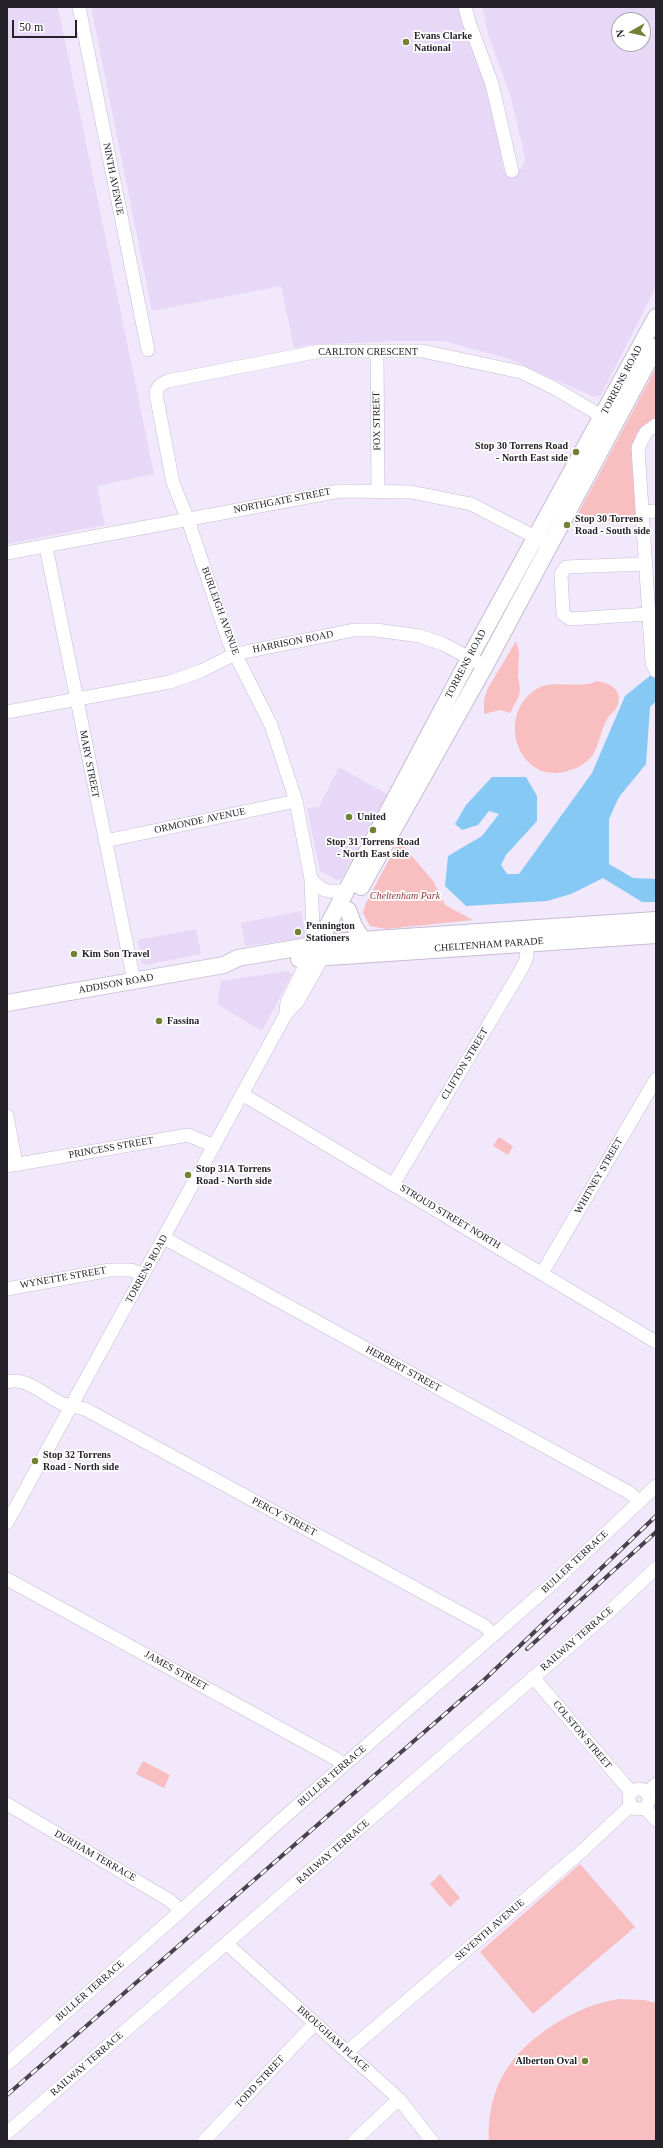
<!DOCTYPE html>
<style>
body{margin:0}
#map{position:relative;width:663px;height:2148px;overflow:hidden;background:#f1e8fb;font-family:"Times New Roman",serif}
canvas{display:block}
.frame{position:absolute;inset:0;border:8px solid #26222a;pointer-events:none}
.north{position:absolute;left:611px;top:12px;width:40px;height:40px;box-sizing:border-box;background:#fff;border:1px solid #a8a7aa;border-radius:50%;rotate:262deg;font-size:11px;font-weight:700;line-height:16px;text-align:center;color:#26222a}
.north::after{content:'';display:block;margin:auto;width:14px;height:18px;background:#718333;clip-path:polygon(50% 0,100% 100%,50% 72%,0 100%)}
.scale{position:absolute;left:12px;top:20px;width:65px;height:18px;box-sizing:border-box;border:2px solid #26222a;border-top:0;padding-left:5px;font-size:12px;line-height:14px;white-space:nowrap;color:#26222a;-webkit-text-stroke:3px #fff;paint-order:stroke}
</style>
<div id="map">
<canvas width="663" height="2148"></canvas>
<div class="frame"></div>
<div class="north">N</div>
<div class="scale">50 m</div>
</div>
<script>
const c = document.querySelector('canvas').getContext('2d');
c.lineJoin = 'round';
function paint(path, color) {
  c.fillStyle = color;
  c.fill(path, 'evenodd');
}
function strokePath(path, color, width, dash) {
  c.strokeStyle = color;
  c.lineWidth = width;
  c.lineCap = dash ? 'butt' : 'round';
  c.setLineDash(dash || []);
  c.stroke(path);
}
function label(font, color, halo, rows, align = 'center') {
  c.font = font + ' "Times New Roman",serif';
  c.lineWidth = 3.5;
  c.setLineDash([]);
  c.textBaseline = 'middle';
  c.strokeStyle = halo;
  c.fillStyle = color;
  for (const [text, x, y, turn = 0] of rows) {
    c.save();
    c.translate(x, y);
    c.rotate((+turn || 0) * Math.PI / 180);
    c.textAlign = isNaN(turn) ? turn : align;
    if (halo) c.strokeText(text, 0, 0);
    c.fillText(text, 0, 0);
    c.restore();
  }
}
paint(new Path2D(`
 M7,7H58L154,474L97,486L105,525L7,544Z
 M91,7H462L487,82L504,172L522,169L525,158L511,98L488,34L482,7H656V287L601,395L594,397L507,358L444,341H395L308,345L294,348L281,286L152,311ZM619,20H643V44H619Z
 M339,767L387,794L341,879L337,880L320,871L307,808L319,807Z
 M301,911L306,935L304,938L245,946L241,923Z
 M196,929L201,954L145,965L141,962L138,940Z
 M288,971L292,974L262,1031L217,1004L221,981Z`), '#e7d8f7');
paint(new Path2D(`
 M656,368V418L637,433L634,441L632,449L636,520L573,523Z
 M516,641L519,651L518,676L520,689L519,696L510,713L500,710L484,714V700L488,688Z
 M597,681C610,683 624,690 617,707C615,711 610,714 607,719C595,743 601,761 568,771C522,785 496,723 531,693C550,676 575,691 597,681Z
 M399,841L434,882L445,905L473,920L386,929L370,926L363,913L366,903Z
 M499,1137L513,1146L508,1155L493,1146Z
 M143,1761L170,1775L164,1788L136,1774Z
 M580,1864L635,1927L533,2014L480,1952Z
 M440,1874L460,1898L450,1907L430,1884Z
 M620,1999L644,2000L656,2003V2141H489C487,2118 493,2090 506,2070C528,2035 579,2004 620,1999Z`), '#f9bec0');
paint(new Path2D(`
 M656,671V701L650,707L646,764L619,797L609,819V864L633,878L656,879V902H642L603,878L571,894L547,901L466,906L445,886L448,856L482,836L499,814L489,811L478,825L462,830L455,824L466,805L492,777H526L537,796V821L506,855L501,865L507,874H519L592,773L625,696Z`), '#86c9f4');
const minor = new Path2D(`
 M79,7L148,350
 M465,7L469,22L492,84L512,171
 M377,351L378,491
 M656,425L646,432L638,448L652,663L656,671
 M643,512L656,511
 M46,547L134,981
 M7,553L340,491L411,492L471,504L543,541
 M645,564L566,567L561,574L563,614L570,619L649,614
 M7,712L170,682L201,671L235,654L354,630H376L420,636L443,644L485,666
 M105,841L296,801
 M311,879C321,892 331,893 347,890
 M317,944L313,929L311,879L296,801L271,725L229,642L188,520L173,483L156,394C157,386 161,384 168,381L320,351H422L521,372L554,388L610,421
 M286,1012L287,1002L309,958
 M242,1094L656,1342
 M7,1116L16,1164
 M7,1166L188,1135L214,1146
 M394,1183L521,970L526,960L528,942
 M164,1238L630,1493L639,1502
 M542,1273L656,1079
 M7,1289L110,1270H131L143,1275
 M7,1382C28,1376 45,1397 63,1404C70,1406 78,1407 85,1409L483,1625L494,1635
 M7,1523L286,1014L298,1001L322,958
 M7,1579L336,1759L343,1765
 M533,1677L631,1792
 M629 1799a10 10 0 1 1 20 0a10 10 0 1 1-20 0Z
 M646,1793L656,1784
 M7,1804L169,1900L181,1911
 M645,1808L656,1820
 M227,1944L399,2099L432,2141
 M347,2052L581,1852L630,1806
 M7,2064L181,1911L281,1820L553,1583L656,1486
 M7,2133L608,1613L656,1568
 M204,2141L315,2023
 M354,2141L399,2099`);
const major = new Path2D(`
 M361,887L485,666L656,347
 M348,910L354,926L363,940
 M309,958L327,927L470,657L656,317
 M299,959L656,935
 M7,1003L224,965L238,958L331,942L656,920`);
strokePath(minor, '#c7bcd3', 14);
strokePath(major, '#c7bcd3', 18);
strokePath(minor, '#fff', 13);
strokePath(major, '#fff', 16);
const rail = new Path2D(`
 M527,1649L656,1532
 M7,2095L484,1680L656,1516`);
strokePath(rail, '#47424c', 4);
strokePath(rail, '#fff', 2.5, [8]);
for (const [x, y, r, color] of [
 [406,42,4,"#718333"],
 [576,452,4,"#718333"],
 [567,525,4,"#718333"],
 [349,817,4,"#718333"],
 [373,830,4,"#718333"],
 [298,932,4,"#718333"],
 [74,954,4,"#718333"],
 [159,1021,4,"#718333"],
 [188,1175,4,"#718333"],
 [35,1461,4,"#718333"],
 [585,2061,4,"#718333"]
]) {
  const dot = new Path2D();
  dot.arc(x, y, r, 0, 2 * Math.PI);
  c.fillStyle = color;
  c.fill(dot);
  strokePath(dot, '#fff', 1.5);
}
label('bold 10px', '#26222a', '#fff', [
 ["Evans Clarke",414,36],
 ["National",414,48],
 ["Stop 30 Torrens Road",568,446,"right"],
 ["- North East side",568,458,"right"],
 ["Stop 30 Torrens",575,519],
 ["Road - South side",575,531],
 ["United",357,817],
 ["Stop 31 Torrens Road",373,842,"center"],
 ["- North East side",373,854,"center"],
 ["Pennington",306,926],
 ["Stationers",306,938],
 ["Kim Son Travel",82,954],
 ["Fassina",167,1021],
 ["Stop 31A Torrens",196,1169],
 ["Road - North side",196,1181],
 ["Stop 32 Torrens",43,1455],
 ["Road - North side",43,1467],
 ["Alberton Oval",577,2061,"right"]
], 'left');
label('10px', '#26222a', '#fff', [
 ["NINTH AVENUE",113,179,79],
 ["CARLTON CRESCENT",368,352],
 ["TORRENS ROAD",622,380,-62],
 ["FOX STREET",377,421,-91],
 ["NORTHGATE STREET",282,501,-11],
 ["BURLEIGH AVENUE",220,611,70],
 ["HARRISON ROAD",293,642,-11],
 ["TORRENS ROAD",466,664,-62],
 ["MARY STREET",89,764,79],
 ["ORMONDE AVENUE",200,821,-12],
 ["CHELTENHAM PARADE",489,945,-4],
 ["ADDISON ROAD",116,984,-10],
 ["CLIFTON STREET",465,1064,-59],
 ["PRINCESS STREET",111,1148,-10],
 ["WHITNEY STREET",599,1176,-60],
 ["STROUD STREET NORTH",450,1217,31],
 ["TORRENS ROAD",147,1269,-61],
 ["WYNETTE STREET",63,1278,-10],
 ["HERBERT STREET",403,1369,29],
 ["PERCY STREET",284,1517,28],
 ["BULLER TERRACE",575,1562,-43],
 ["RAILWAY TERRACE",577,1639,-41],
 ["JAMES STREET",176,1671,29],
 ["COLSTON STREET",582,1735,50],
 ["BULLER TERRACE",332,1776,-41],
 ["RAILWAY TERRACE",333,1852,-41],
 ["DURHAM TERRACE",95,1856,30],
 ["SEVENTH AVENUE",490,1930,-41],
 ["BULLER TERRACE",90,1991,-41],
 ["BROUGHAM PLACE",333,2039,42],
 ["RAILWAY TERRACE",87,2064,-41],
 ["TODD STREET",260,2082,-47]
]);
label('italic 10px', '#8f353f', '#fff', [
 ["Cheltenham Park",405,896]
]);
</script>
